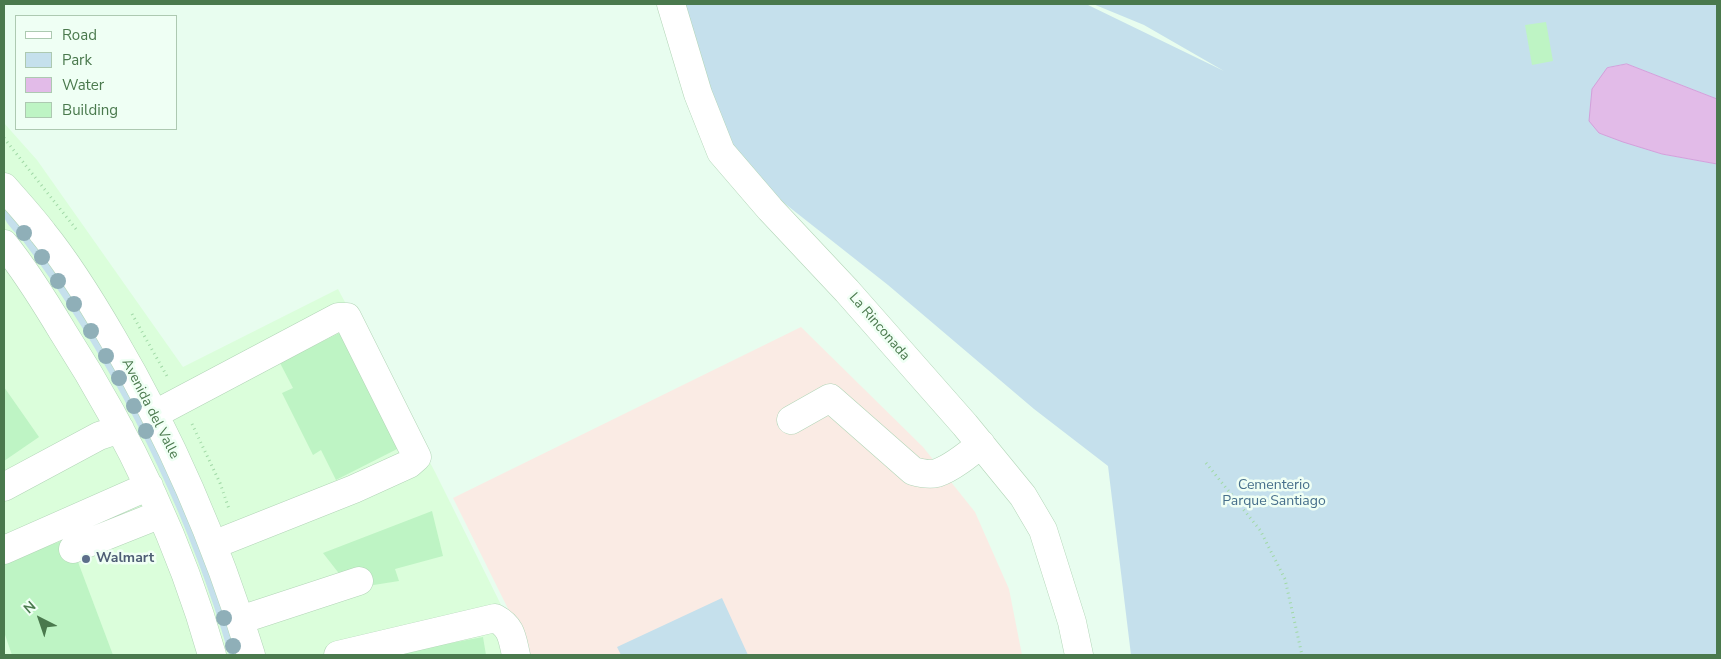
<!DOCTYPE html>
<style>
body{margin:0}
#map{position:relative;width:1721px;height:659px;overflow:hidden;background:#e8fdef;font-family:"Nunito Sans",sans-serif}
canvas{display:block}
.frame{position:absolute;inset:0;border:5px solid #4a794d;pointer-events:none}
.legend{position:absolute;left:15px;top:15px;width:162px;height:115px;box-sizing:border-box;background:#effff4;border:1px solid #adc9b1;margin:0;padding:6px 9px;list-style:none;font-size:15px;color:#4a794d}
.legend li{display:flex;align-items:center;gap:10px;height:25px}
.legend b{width:25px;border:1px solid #adc9b1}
.north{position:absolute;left:15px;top:594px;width:50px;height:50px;-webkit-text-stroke:4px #effff4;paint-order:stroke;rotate:319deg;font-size:14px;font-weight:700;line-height:20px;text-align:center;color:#4a794d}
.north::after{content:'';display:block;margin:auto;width:18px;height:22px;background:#4a794d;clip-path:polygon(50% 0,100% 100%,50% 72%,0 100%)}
</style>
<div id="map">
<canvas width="1721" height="659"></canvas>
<div class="frame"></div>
<ul class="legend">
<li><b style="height:6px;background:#fff"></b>Road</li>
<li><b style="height:14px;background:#c5e0ec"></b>Park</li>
<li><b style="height:14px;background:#e2bbe8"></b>Water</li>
<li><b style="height:14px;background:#bef4c4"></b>Building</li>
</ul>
<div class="north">N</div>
</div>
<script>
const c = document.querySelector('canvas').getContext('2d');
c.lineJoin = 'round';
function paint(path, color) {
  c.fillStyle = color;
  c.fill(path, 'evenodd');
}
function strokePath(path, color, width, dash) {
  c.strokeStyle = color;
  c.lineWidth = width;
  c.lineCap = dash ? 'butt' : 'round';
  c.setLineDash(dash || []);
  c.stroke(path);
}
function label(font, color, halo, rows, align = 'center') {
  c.font = font + ' "Nunito Sans",sans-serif';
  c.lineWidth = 5;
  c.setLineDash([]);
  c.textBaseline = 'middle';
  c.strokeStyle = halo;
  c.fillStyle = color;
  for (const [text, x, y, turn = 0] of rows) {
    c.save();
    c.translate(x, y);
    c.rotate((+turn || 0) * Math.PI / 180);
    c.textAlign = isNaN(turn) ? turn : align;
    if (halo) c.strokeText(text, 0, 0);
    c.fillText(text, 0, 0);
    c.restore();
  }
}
paint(new Path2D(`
 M4,123L37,160L183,367L338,289L435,472L526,655H4Z`), '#dbfedb');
paint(new Path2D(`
 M801,327L923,447L975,512L1009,589L1022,655H531L453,498Z`), '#faebe4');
paint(new Path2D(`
 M683,4H1086L1224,71L1144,25L1093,4H1717V99L1627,64L1607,68L1599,133L1662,154L1717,164V655H1131L1108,466L1034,409L888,285L760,184L726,136Z
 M4,198L69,286L166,456L241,655H229C192,526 133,402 58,290C47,274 35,257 23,241C17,234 7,225 4,217C2,212 4,204 4,198Z
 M722,598L748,655H621L617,647Z`), '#c5e0ec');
const water = new Path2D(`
 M1627,64L1717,99V164L1662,154L1623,142L1599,133L1589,121L1592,89L1607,68Z`);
paint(water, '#e2bbe8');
strokePath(water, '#d3a0db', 1);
paint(new Path2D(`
 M1546,22L1553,61L1532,65L1525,25Z
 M349,328L407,444L336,480L321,450L313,455L282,393L293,388L280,363Z
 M4,387L39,437L4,461Z
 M432,511L443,556L395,569L399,581L361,587L341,576L323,553Z
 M69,538L113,655H12L4,632V563Z
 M483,637L486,655H392V654Z`), '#bef4c4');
const minor = new Path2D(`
 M671,4L698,94L721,152L770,209L847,291L965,425L1023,496L1043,530L1072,622L1079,655
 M4,187C17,202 31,217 43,233C69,265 91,301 112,337C171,437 217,544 251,655
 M4,244C26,271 45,302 63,332C127,432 180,541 212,655
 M155,414L338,317H347L417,457L409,464L354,489L213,545
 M791,420L830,398L913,471C920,473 929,475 937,473C952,468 969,454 981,444
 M4,487L99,436L120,429
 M73,549L161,514
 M4,550L149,486
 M240,620L359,581
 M338,655L495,618C512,627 512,638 516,655`);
strokePath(minor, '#b2d5b7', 29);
strokePath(new Path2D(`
 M4,138L76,229
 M132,314L168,378
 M192,424L220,483L229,509
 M1206,463L1260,530L1285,579L1302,655`), '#a0d9a6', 3, [1, 4]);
strokePath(minor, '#fff', 28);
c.fillStyle = '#8fafb8';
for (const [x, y] of [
 [24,233],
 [42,257],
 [58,281],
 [74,304],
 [91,331],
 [106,356],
 [119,378],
 [134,406],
 [146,431],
 [224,618],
 [233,646]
]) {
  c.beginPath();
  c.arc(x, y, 8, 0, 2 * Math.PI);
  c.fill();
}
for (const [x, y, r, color] of [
 [86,559,5,"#5c6f8a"]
]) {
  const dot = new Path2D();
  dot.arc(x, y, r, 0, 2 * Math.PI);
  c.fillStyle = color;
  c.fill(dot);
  strokePath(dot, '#effff4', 2);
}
label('14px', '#4a794d', '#effff4', [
 ["La Rinconada",879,327,49],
 ["Avenida del Valle",150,409,63]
]);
label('14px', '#466f8b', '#effff4', [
 ["Cementerio",1274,486],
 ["Parque Santiago",1274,502]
]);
label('bold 14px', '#4e5e75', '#effff4', [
 ["Walmart",96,559]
], 'left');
</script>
